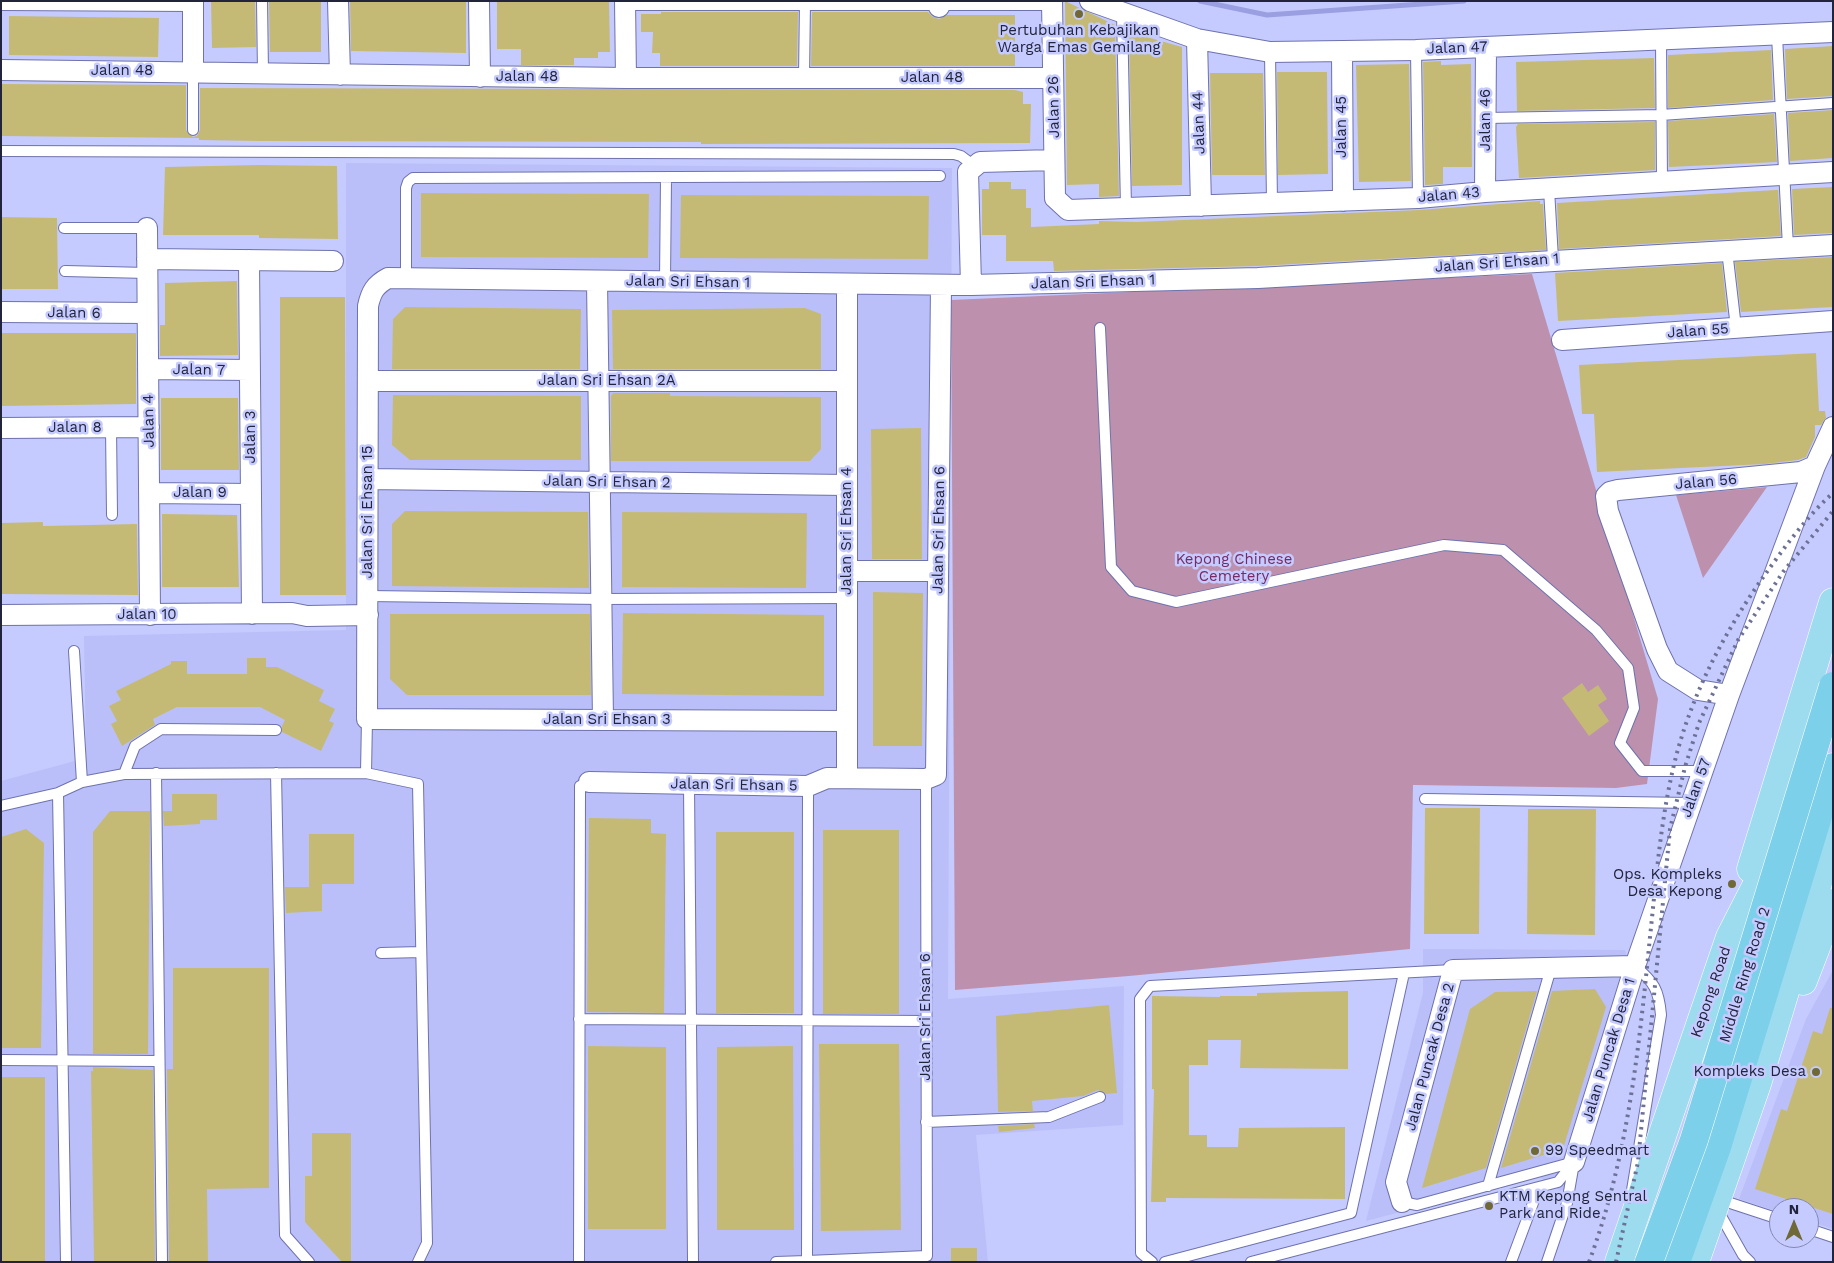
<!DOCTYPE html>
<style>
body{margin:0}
#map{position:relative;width:1834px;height:1263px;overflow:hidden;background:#c5cbff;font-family:"Work Sans",sans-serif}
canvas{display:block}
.frame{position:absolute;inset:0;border:2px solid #22243c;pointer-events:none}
.north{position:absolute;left:1769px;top:1198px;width:50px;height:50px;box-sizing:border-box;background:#c5cbff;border:1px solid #8488b1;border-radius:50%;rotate:0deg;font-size:14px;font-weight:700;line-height:20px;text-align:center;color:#22243c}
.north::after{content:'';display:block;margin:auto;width:18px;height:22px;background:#706835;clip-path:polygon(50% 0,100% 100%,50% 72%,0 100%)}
</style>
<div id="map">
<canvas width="1834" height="1263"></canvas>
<div class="frame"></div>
<div class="north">N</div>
</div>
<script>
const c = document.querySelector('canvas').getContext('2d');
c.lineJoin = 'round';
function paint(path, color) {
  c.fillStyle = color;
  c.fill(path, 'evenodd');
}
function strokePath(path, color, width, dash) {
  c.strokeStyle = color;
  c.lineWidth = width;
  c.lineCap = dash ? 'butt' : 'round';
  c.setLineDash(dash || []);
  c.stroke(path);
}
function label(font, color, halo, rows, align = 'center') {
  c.font = font + ' "Work Sans",sans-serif';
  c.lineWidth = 5;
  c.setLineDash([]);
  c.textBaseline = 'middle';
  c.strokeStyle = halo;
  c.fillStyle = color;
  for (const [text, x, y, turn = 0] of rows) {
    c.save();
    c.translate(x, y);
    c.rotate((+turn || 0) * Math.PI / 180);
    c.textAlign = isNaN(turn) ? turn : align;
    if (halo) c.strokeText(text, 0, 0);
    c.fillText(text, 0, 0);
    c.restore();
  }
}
paint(new Path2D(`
 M346,163L952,168L948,999L1124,986L1123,1125L976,1135L988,1262H1V781L86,758L84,636L346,630Z
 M1423,949L1625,950L1635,979L1580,1168L1571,1185L1560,1191L1538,1176L1366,1221L1423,993Z
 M1833,970V1229L1809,1221V1208H1779V1212L1739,1199L1806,1019Z`), '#babff9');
paint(new Path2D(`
 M1532,274L1658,699L1647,784L1616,788L1413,785L1410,949L1129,976L955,990L951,300Z
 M1767,487L1703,578L1676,495Z`), '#bd91ad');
strokePath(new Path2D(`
 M1200,1L1267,15L1464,1`), '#9a9fe1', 5);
paint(new Path2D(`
 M211,1H255L256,47L212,48Z
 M269,1H321V52H270Z
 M350,1H466V53L351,51Z
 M497,1H609L610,52H598V58H574V65H521V49H497Z
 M1065,1L1115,25L1119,196L1099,197V184L1067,185Z
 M661,12H798L797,66H660V53H652L653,32H641V14H661Z
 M812,12H928L933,17L939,19L947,15H1015V66H811Z
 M9,16L159,18L158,57L9,55Z
 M1129,32L1182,47V185L1132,186Z
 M1833,46V96L1787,99L1785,49Z
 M1771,50L1773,100L1668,108V55Z
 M1654,58L1655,108L1517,111L1516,62Z
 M1441,61V65L1471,64L1472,167H1443V184L1425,185L1423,62Z
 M1409,64L1411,181L1359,182L1356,65Z
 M1277,72H1327L1328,174L1278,175Z
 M1210,73H1263L1265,175H1212Z
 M1,84L186,85V130L193,137L197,136L200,130V88L1015,90L1023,92V104H1031L1030,143L701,144V142L259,141L199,140V138L1,136Z
 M1833,110V158L1790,161L1788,113Z
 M1774,114L1777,162L1669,167L1668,121Z
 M1655,122V170L1519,178L1516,127L1518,124Z
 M259,165L337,166L338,239L259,238V235H163L165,167Z
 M989,182H1011V189H1026V208H1031V227L1099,224V221L1136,222L1419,210L1540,201V204H1543L1546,250L1258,266L1054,271L1053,261H1006V235H982V189H989Z
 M1833,187V233L1794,235L1792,189Z
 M1776,190H1778L1781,236L1559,249L1557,203Z
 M421,193L649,194L648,258L421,257Z
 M681,195L929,196L928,259L680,258Z
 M1,217L57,218L58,289H1Z
 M1833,257V307L1741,312L1735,262Z
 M1722,263L1727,312L1558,321L1555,273Z
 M237,281L238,355L160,356V325H165V283Z
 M280,297H345L346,595H280Z
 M405,307L581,309L580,369H392L393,319Z
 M805,308L821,314V369H613L612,310Z
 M1,333H136V404L1,406Z
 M1816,353L1819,411H1825L1826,418L1821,425H1815V437L1806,457L1798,460L1765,464L1597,472L1594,414H1582L1579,365Z
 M613,393H670V396L821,397V449L810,461H611V396Z
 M393,395L581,396V460H410L392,445Z
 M161,398H238L239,470H161Z
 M921,428L922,559H872L871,429Z
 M405,511L588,512L589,588L392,586V524Z
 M622,512L807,513L806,588L622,587Z
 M162,514L237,515L239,587H162Z
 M43,522V526L137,524L138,595L1,594V523Z
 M873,592L923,593L922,746H873Z
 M623,613L824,615V696L622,694Z
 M390,614H590L591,695H407L390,679Z
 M247,658H266V667H277L324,690L319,701L335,709L329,721L334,723L321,751L282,732V726L285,720L260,707H177L153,719L155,725L122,746L111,724L117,721L109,706L121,700L116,691L171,664V661H187V674H247Z
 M1582,683L1588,692L1598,685L1607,699L1598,705L1609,721L1589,736L1562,698Z
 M172,794H217V820H200V824L164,826L163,811H172Z
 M1425,808H1480L1479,934H1424Z
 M1528,809H1596L1595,935L1527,934Z
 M110,811H150L148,1054H93V832Z
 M589,818L651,819V833L666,834L664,1013L587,1012Z
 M26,829L44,843L41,1048H1V837Z
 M823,830H899V1014H823Z
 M716,832H794V1013H716Z
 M309,834H354V884H322V911L286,913L285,887H309Z
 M173,968H269V1188L207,1189L208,1262H169L167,1069H173Z
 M1595,989L1606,1007L1563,1149L1501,1168L1552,991Z
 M1348,991V1069L1240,1068L1241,1040H1208V1065H1189V1135H1207V1147H1238L1239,1128L1345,1127V1199L1166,1198V1202H1151L1154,1089H1152V996L1220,997V996H1257V993Z
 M1537,991L1486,1168L1422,1188L1470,1009L1495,992Z
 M1109,1005L1117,1093L1106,1094L1098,1090L1083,1096L1032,1101L1033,1111L998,1112L996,1016Z
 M1830,1008H1833V1214L1755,1189L1781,1109L1787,1111L1813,1031L1822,1034Z
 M819,1044H899L901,1230L821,1231Z
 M588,1046L666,1047V1229H588Z
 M793,1046L794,1230H717V1047Z
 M93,1067L153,1070L155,1262H94L91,1071H93Z
 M1,1077H45V1262H1Z
 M1034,1124L1035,1128L999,1132L998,1126Z
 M312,1133H351V1262H342L305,1222V1176H312Z
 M951,1248H977V1262H951Z`), '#c5ba75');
const service = new Path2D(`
 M262,1L263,73
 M1,5L193,6
 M625,5H1052
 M1122,13L1126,208
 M1777,36L1788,247
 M1661,40L1662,183
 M1416,50L1418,198
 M1270,52L1272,203
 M193,71V130
 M804,78L805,1
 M1486,118L1661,115L1833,103
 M1,151L954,154L961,156L973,165
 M1549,189L1553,259
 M64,228H147
 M1727,250L1736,328
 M65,271L147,273
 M406,279V188L408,182L413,178L940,176
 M665,281L666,178
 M1100,328L1111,567L1132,591L1176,602L1444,545L1503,550L1596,630L1628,668L1634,708L1620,743L1642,771H1702
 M111,427L112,515
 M368,596L602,599L847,598
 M74,651L82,782
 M156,773L162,1262
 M276,773L285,1235L309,1262
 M366,773L367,719
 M124,774L135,746L161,729L276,730
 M689,784L693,1262
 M808,786L807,1261L927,1256L926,779
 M58,793L66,1262
 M1425,799L1690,803
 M1,806L58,793L82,782L124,774L366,773L418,784L427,1243L418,1262
 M381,953L421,952
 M579,1019L926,1021
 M1,1060L158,1061
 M926,1122L1049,1117L1100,1097
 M1488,1186L1551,968
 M1632,1190L1661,1015C1659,990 1654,982 1635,966
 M1718,1199L1779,1219
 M1402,1202L1417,1205L1574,1162
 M1717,1209L1743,1255L1750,1262
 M1809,1229L1833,1237
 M579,1262L580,786L589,782
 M776,1262L807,1261
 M1152,1262L1141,1253L1140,999L1150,986L1453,970
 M1165,1262L1351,1213L1404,973
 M1251,1262L1558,1182L1574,1162
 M1511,1262L1539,1187
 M1547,1262L1567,1203L1574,1163`);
const minor = new Path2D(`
 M338,1L340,75
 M479,1L480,77
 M625,1L626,78
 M939,1V7
 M1052,1L1055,198L1068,210L1418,198L1485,192L1833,172
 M1090,1L1197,39L1270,52L1416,50L1833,32
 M1197,39L1201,206
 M1342,52L1343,201
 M1,70L626,78H1053
 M193,71V1
 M1485,192L1486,47
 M147,228L150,615
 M147,259L333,261
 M249,260L252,614
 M597,281L603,720
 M847,284V778
 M971,285L968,172L980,162L1054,160
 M1,312L147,313
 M1562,340L1833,321
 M148,369L250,370
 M368,381H847
 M1,428L149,427
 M368,479L847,485
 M149,493L251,494
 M847,571H938
 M1,615L292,613L307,616L368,615
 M1729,695L1815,466
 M847,721L367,719L368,306C371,292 375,285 388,278L971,285L1258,278L1833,245
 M589,782L808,786L827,778L926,779L936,775L941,285
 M1574,1162L1635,966L1729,695L1698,690L1668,671L1657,649L1608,511L1606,496L1610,492L1618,490L1801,472L1815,466L1833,427
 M1402,1202L1396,1182L1453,970L1635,966`);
const primary = new Path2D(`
 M1751,869L1833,602
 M1803,981L1833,903
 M1619,1262L1730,937L1777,845
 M1695,1262L1757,1084L1833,833`);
const trunk = new Path2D(`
 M1676,1262L1717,1147L1833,767`);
strokePath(service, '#6e72ad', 12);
strokePath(minor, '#6e72ad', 22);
strokePath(primary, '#fff', 29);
strokePath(trunk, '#fff', 29);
strokePath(service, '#fff', 10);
strokePath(minor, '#fff', 20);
strokePath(primary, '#9ddcef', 28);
strokePath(trunk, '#7cd0ea', 28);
strokePath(new Path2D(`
 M1589,1262C1628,1157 1639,1048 1650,937C1656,881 1660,825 1673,769C1689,699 1723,634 1764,576C1784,548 1807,516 1833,493
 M1616,1262L1638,1162L1670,829L1685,767L1699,723L1738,640L1783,572L1833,511`), '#6d7196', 4, [2.5, 5]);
const trunkBridge = new Path2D(`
 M1649,1262L1694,1140L1833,686`);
strokePath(trunkBridge, '#fff', 29, []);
strokePath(trunkBridge, '#7cd0ea', 28);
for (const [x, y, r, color] of [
 [1079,14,5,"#706835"],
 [1732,884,5,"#706835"],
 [1816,1072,5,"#706835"],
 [1535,1151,5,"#706835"],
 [1489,1206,5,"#706835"]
]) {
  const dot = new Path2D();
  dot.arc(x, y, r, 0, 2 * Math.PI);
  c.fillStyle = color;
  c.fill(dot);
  strokePath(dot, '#c5cbff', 2);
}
label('15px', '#22243c', '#c5cbff', [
 ["Pertubuhan Kebajikan",1079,31,"center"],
 ["Warga Emas Gemilang",1079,48,"center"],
 ["Ops. Kompleks",1722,875],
 ["Desa Kepong",1722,892],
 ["Kompleks Desa",1806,1072],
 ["99 Speedmart",1545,1151,"left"],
 ["KTM Kepong Sentral",1499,1197,"left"],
 ["Park and Ride",1499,1214,"left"]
], 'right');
label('15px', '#22243c', '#c5cbff', [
 ["Jalan 47",1457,48,-2],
 ["Jalan 48",122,71],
 ["Jalan 48",527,77],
 ["Jalan 48",932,78],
 ["Jalan 26",1054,107,-91],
 ["Jalan 46",1486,120,-90],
 ["Jalan 44",1199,123,-92],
 ["Jalan 45",1342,127,-90],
 ["Jalan 43",1449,195,-5],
 ["Jalan Sri Ehsan 1",1497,263,-4],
 ["Jalan Sri Ehsan 1",688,282,1],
 ["Jalan Sri Ehsan 1",1093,282,-2],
 ["Jalan 6",74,313,1],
 ["Jalan 55",1698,331,-4],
 ["Jalan 7",199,370,1],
 ["Jalan Sri Ehsan 2A",607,381],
 ["Jalan 4",149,421,-91],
 ["Jalan 8",75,428],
 ["Jalan 3",251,437,-90],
 ["Jalan Sri Ehsan 2",607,482,1],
 ["Jalan 56",1706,482,-5],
 ["Jalan 9",200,493],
 ["Jalan Sri Ehsan 15",368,512,-90],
 ["Jalan Sri Ehsan 6",939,530,-89],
 ["Jalan Sri Ehsan 4",847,531,-90],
 ["Jalan 10",147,615],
 ["Jalan Sri Ehsan 3",607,720],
 ["Jalan Sri Ehsan 5",734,785,1],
 ["Jalan 57",1696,788,-70],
 ["Middle Ring Road 2",1745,975,-73],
 ["Kepong Road",1711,992,-71],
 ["Jalan Sri Ehsan 6",926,1017,-90],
 ["Jalan Puncak Desa 1",1609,1050,-73],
 ["Jalan Puncak Desa 2",1430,1057,-75]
]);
label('15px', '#772b62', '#c5cbff', [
 ["Kepong Chinese",1234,560],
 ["Cemetery",1234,577]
]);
</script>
